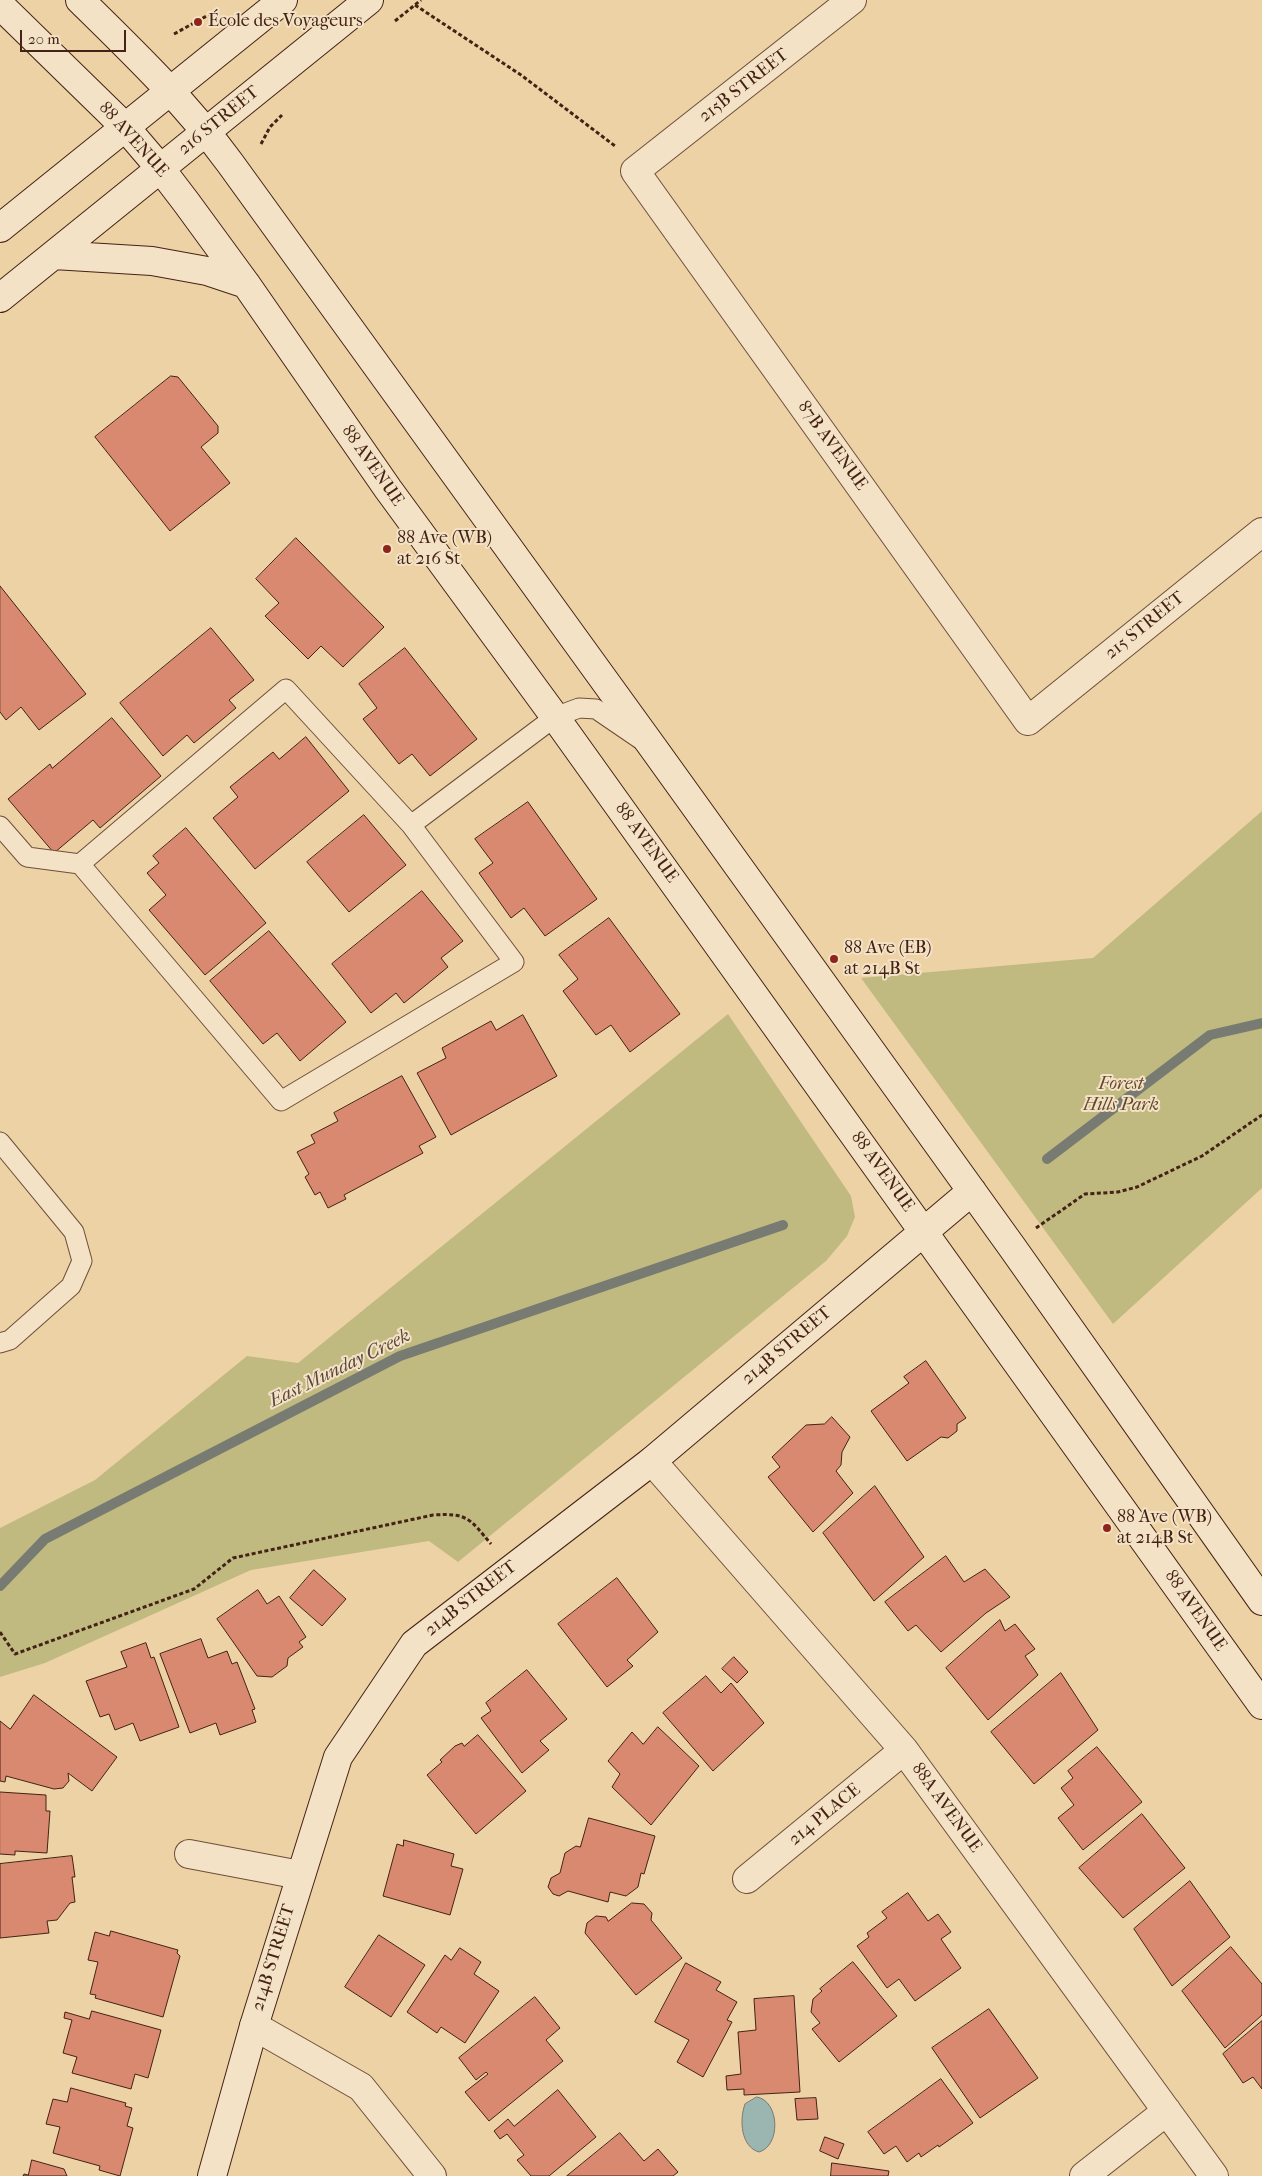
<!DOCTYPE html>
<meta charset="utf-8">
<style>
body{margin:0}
#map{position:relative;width:1262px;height:2176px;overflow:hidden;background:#edd2a6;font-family:"IM FELL French Canon",serif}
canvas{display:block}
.scale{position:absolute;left:20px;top:30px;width:106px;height:22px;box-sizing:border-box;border:2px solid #442215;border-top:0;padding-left:6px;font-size:15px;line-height:18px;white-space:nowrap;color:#442215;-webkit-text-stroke:4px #f3e2c5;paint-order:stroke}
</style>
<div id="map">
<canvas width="1262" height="2176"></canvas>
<div class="scale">20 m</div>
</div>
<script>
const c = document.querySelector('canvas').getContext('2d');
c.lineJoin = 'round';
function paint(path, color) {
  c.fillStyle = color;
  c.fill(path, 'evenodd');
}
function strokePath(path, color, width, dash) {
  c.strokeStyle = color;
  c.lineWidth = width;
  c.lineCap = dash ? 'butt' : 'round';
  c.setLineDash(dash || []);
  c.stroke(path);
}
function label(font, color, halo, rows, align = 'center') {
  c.font = font + ' "IM FELL French Canon",serif';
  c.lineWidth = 4;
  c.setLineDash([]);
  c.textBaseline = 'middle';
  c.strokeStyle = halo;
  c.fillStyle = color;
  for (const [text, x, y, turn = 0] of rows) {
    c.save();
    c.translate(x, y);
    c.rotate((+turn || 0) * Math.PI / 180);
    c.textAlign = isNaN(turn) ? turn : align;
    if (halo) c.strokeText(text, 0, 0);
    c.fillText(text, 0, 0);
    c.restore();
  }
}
paint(new Path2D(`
 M1262,811V1188L1113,1324L861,978L1093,958Z
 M728,1014L851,1196L855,1217L847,1236L826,1261L458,1562L429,1541L251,1570L45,1663L0,1677V1528L95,1480L247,1356L298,1363Z`), '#c0ba81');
const water = new Path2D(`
 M757,2097C780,2101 781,2146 759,2152C741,2147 739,2120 745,2104Z`);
paint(water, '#9bb6b0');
strokePath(water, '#787b72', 1);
strokePath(new Path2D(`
 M1047,1159L1210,1035L1262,1023
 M0,1586L45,1539L400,1356L783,1225`), '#787b72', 10);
const building = new Path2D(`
 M171,376L178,377L218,426V433L201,447L230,483L170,531L95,437Z
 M296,538L384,627L343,667L321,646L308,659L265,616L279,603L256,579Z
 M0,586L86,694L39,730L21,707L6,720L0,712Z
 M211,628L254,680L229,700L236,708L194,743L187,735L163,756L120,703Z
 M405,648L477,739L430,776L412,754L399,764L363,719L377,708L359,684Z
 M112,718L161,776L100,828L93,820L54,853L8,799L50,764L52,768Z
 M306,737L349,791L255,869L213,818L238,797L230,787L273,752L279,759Z
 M528,802L597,899L545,936L524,908L511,918L479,873L493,863L475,839Z
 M364,815L406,865L349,912L307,862Z
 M186,828L266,923L205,975L149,910L166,895L147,873L159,863L153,856Z
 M422,891L463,941L441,958L448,967L404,1003L396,993L371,1013L332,964Z
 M609,918L680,1014L630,1052L611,1025L596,1035L563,991L578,979L559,955Z
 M269,931L346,1022L300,1061L277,1033L263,1044L210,981Z
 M523,1015L557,1076L451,1135L417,1073L446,1058L442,1048L491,1021L496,1030Z
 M402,1076L436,1137L419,1146L423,1153L344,1195L346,1199L328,1208L320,1192L315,1195L305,1177L309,1174L297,1152L315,1143L311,1135L338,1121L334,1113Z
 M926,1361L966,1418L957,1424V1431L948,1438L941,1437L907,1461L871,1411L909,1383L904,1377Z
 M832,1417L850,1437L842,1452L841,1465L836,1471L853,1493L813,1532L768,1477L780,1467L772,1457L806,1425L824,1424Z
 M875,1486L924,1557L874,1601L823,1533Z
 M946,1556L964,1582L985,1569L1010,1597L986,1613L941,1652L916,1625L908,1631L885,1602Z
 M314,1570L346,1599L322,1626L290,1598Z
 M617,1578L658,1632L627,1660L633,1666L607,1687L558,1624Z
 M258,1590L267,1604L279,1596L306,1637L299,1642L303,1647L288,1658L287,1666L272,1677L257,1676L217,1619Z
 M1000,1620L1005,1631L1015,1624L1035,1649L1025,1656L1038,1675L988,1720L946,1668Z
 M201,1639L208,1658L227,1651L232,1664L237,1662L255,1709L252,1710L256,1722L220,1735L216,1723L190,1733L160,1654Z
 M146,1643L151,1658L154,1657L179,1727L140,1741L133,1723L115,1730L109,1714L100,1717L86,1681L127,1667L121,1652Z
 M734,1657L748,1672L737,1683L722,1669Z
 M527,1670L567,1719L540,1741L549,1750L522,1773L481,1718L491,1711L486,1703Z
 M1061,1673L1098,1730L1034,1784L991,1732Z
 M706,1676L721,1693L731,1683L764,1723L713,1771L663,1713Z
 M34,1695L117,1757L92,1791L68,1773L69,1781L63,1788L54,1789L6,1776L5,1782L0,1781V1721L10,1729Z
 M658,1727L699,1766L651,1825L612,1787L620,1774L608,1761L632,1732L643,1744Z
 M478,1735L526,1791L476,1834L427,1775L442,1762L440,1760L455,1746L462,1743L464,1746Z
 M1097,1747L1142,1802L1083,1850L1058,1818L1074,1805L1061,1788L1073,1778L1068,1771Z
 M0,1792L46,1795V1811H50L47,1853L15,1851V1855L0,1854Z
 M1142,1814L1185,1868L1123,1918L1079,1868Z
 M589,1818L655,1836L644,1874L641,1873L638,1887L626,1896L610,1892L608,1902L568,1891L559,1896L553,1894L548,1887L551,1878L560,1873L565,1853L576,1846L580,1847Z
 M404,1840L454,1854L451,1866L463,1869L450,1915L383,1896L397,1844L403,1846Z
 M72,1856L75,1877H72L75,1902L70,1903L57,1920L47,1921L49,1933L0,1938V1864Z
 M1190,1881L1230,1937L1172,1986L1134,1929Z
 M908,1893L928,1921L938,1914L951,1932L941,1939L961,1968L915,2001L899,1979L887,1988L857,1946L869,1937L867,1933L887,1918L882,1912Z
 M632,1903L644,1904L652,1913L651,1920L682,1958L636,1995L585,1933L587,1923L596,1916L606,1917L608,1921Z
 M111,1931L178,1950L177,1953L180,1956L163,2017L95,1998L96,1995L90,1994L98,1962L88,1960L95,1932L109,1936Z
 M379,1935L425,1965L391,2017L345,1987Z
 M1231,1947L1262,1984V2015L1225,2048L1182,1991Z
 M460,1948L481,1962L474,1974L499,1991L465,2043L441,2027L437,2033L407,2012L445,1955L451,1960Z
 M853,1962L897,2016L839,2062L812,2029L820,2023L811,2012L813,1999L822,1991L820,1989Z
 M686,1963L721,1982L716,1990L737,2002L727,2020L732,2022L703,2077L677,2062L689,2040L655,2022Z
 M794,1996L800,2092L744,2095V2089L727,2090L726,2076L741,2074L738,2032L756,2030L754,1999Z
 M535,1997L560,2028L546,2040L563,2061L489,2121L465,2092L488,2074L486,2072L476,2080L459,2058Z
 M989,2009L1038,2078L980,2118L932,2048Z
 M92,2011L161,2030L148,2078L135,2074L131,2089L72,2073L77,2057L63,2053L72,2020L64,2018L65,2012L89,2019Z
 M1262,2021V2089L1253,2077L1243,2083L1223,2054Z
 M941,2079L973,2123L939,2147L938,2145L921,2157L919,2153L907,2162L896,2146L884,2154L868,2132Z
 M71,2088L126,2103L125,2106L132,2108L127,2126L133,2128L120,2176L99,2170L100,2166L53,2153L60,2127L46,2124L53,2099L67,2102Z
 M558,2090L596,2137L549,2176H531L517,2160L524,2155L507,2134L500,2139L494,2131L508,2119L514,2126Z
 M816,2098L818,2119L797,2120L795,2099Z
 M620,2133L644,2161L658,2149L678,2172L673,2176H567Z
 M825,2137L844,2144L838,2159L820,2151Z
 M32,2160L64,2169L67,2176H23L24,2174L28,2175Z
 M832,2163L889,2171L888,2176H831Z`);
paint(building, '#d88970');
strokePath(building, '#442215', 1);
const lane = new Path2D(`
 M411,825L286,689L80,864L281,1101L514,962L411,825L555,717L579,708L596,709L640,739
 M0,826L27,857L80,864
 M0,1142L74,1232L82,1261L71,1286L10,1340L0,1343`);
const street = new Path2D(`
 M852,0L635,171L1028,721L1262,532
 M652,1461L904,1750L1214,2176
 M189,1854L300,1875
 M747,1879L904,1750
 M254,2026L361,2087L432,2176
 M1084,2176L1167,2111`);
const secondary = new Path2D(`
 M80,0C133,52 186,103 230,163L654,749L1012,1247L1262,1601
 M0,5L125,127L160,168L186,202L246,284L388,489L555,717L1262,1705
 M0,228L283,0
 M54,255L152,261L207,271L246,284
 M0,298L369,0
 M212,2176L254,2026L338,1757L414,1644L652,1461L972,1191`);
strokePath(lane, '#6e4e39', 21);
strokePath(street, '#6e4e39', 30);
strokePath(secondary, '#442215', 30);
strokePath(new Path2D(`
 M415,5L521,75L615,146
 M395,21L421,0
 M174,34L212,13
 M261,144L270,127L282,115
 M1036,1228L1085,1194L1118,1192L1137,1187L1202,1156L1262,1115
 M0,1632L15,1654L194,1589L233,1558L433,1515C468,1513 469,1518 491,1544`), '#442215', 3, [4, 2.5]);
strokePath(lane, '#f3e2c5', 19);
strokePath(street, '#f3e2c5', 28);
strokePath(secondary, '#f3e2c5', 28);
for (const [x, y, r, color] of [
 [198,22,5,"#8f2418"],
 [387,549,5,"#8f2418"],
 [834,959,5,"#8f2418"],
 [1107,1528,5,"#8f2418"]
]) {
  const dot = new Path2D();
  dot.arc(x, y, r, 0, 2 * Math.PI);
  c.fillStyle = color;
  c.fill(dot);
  strokePath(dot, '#f3e2c5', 2);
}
label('18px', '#442215', '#f3e2c5', [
 ["École des Voyageurs",208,22],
 ["88 Ave (WB)",397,539],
 ["at 216 St",397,560],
 ["88 Ave (EB)",844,949],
 ["at 214B St",844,970],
 ["88 Ave (WB)",1117,1518],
 ["at 214B St",1117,1539]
], 'left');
label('18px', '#442215', '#f3e2c5', [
 ["215B STREET",744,86,-38],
 ["216 STREET",219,121,-39],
 ["88 AVENUE",133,140,48],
 ["87B AVENUE",832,446,54],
 ["88 AVENUE",372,466,55],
 ["215 STREET",1145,626,-39],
 ["88 AVENUE",646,843,54],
 ["88 AVENUE",882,1172,54],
 ["214B STREET",787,1346,-40],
 ["214B STREET",471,1599,-38],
 ["88 AVENUE",1195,1611,55],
 ["88A AVENUE",946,1808,54],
 ["214 PLACE",825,1815,-39],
 ["214B STREET",274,1958,-73]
]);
label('italic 18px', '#634830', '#f3e2c5', [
 ["Forest",1121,1085],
 ["Hills Park",1121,1106]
]);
label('italic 19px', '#5a473c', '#f3e2c5', [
 ["East Munday Creek",340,1369,-26]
]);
</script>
